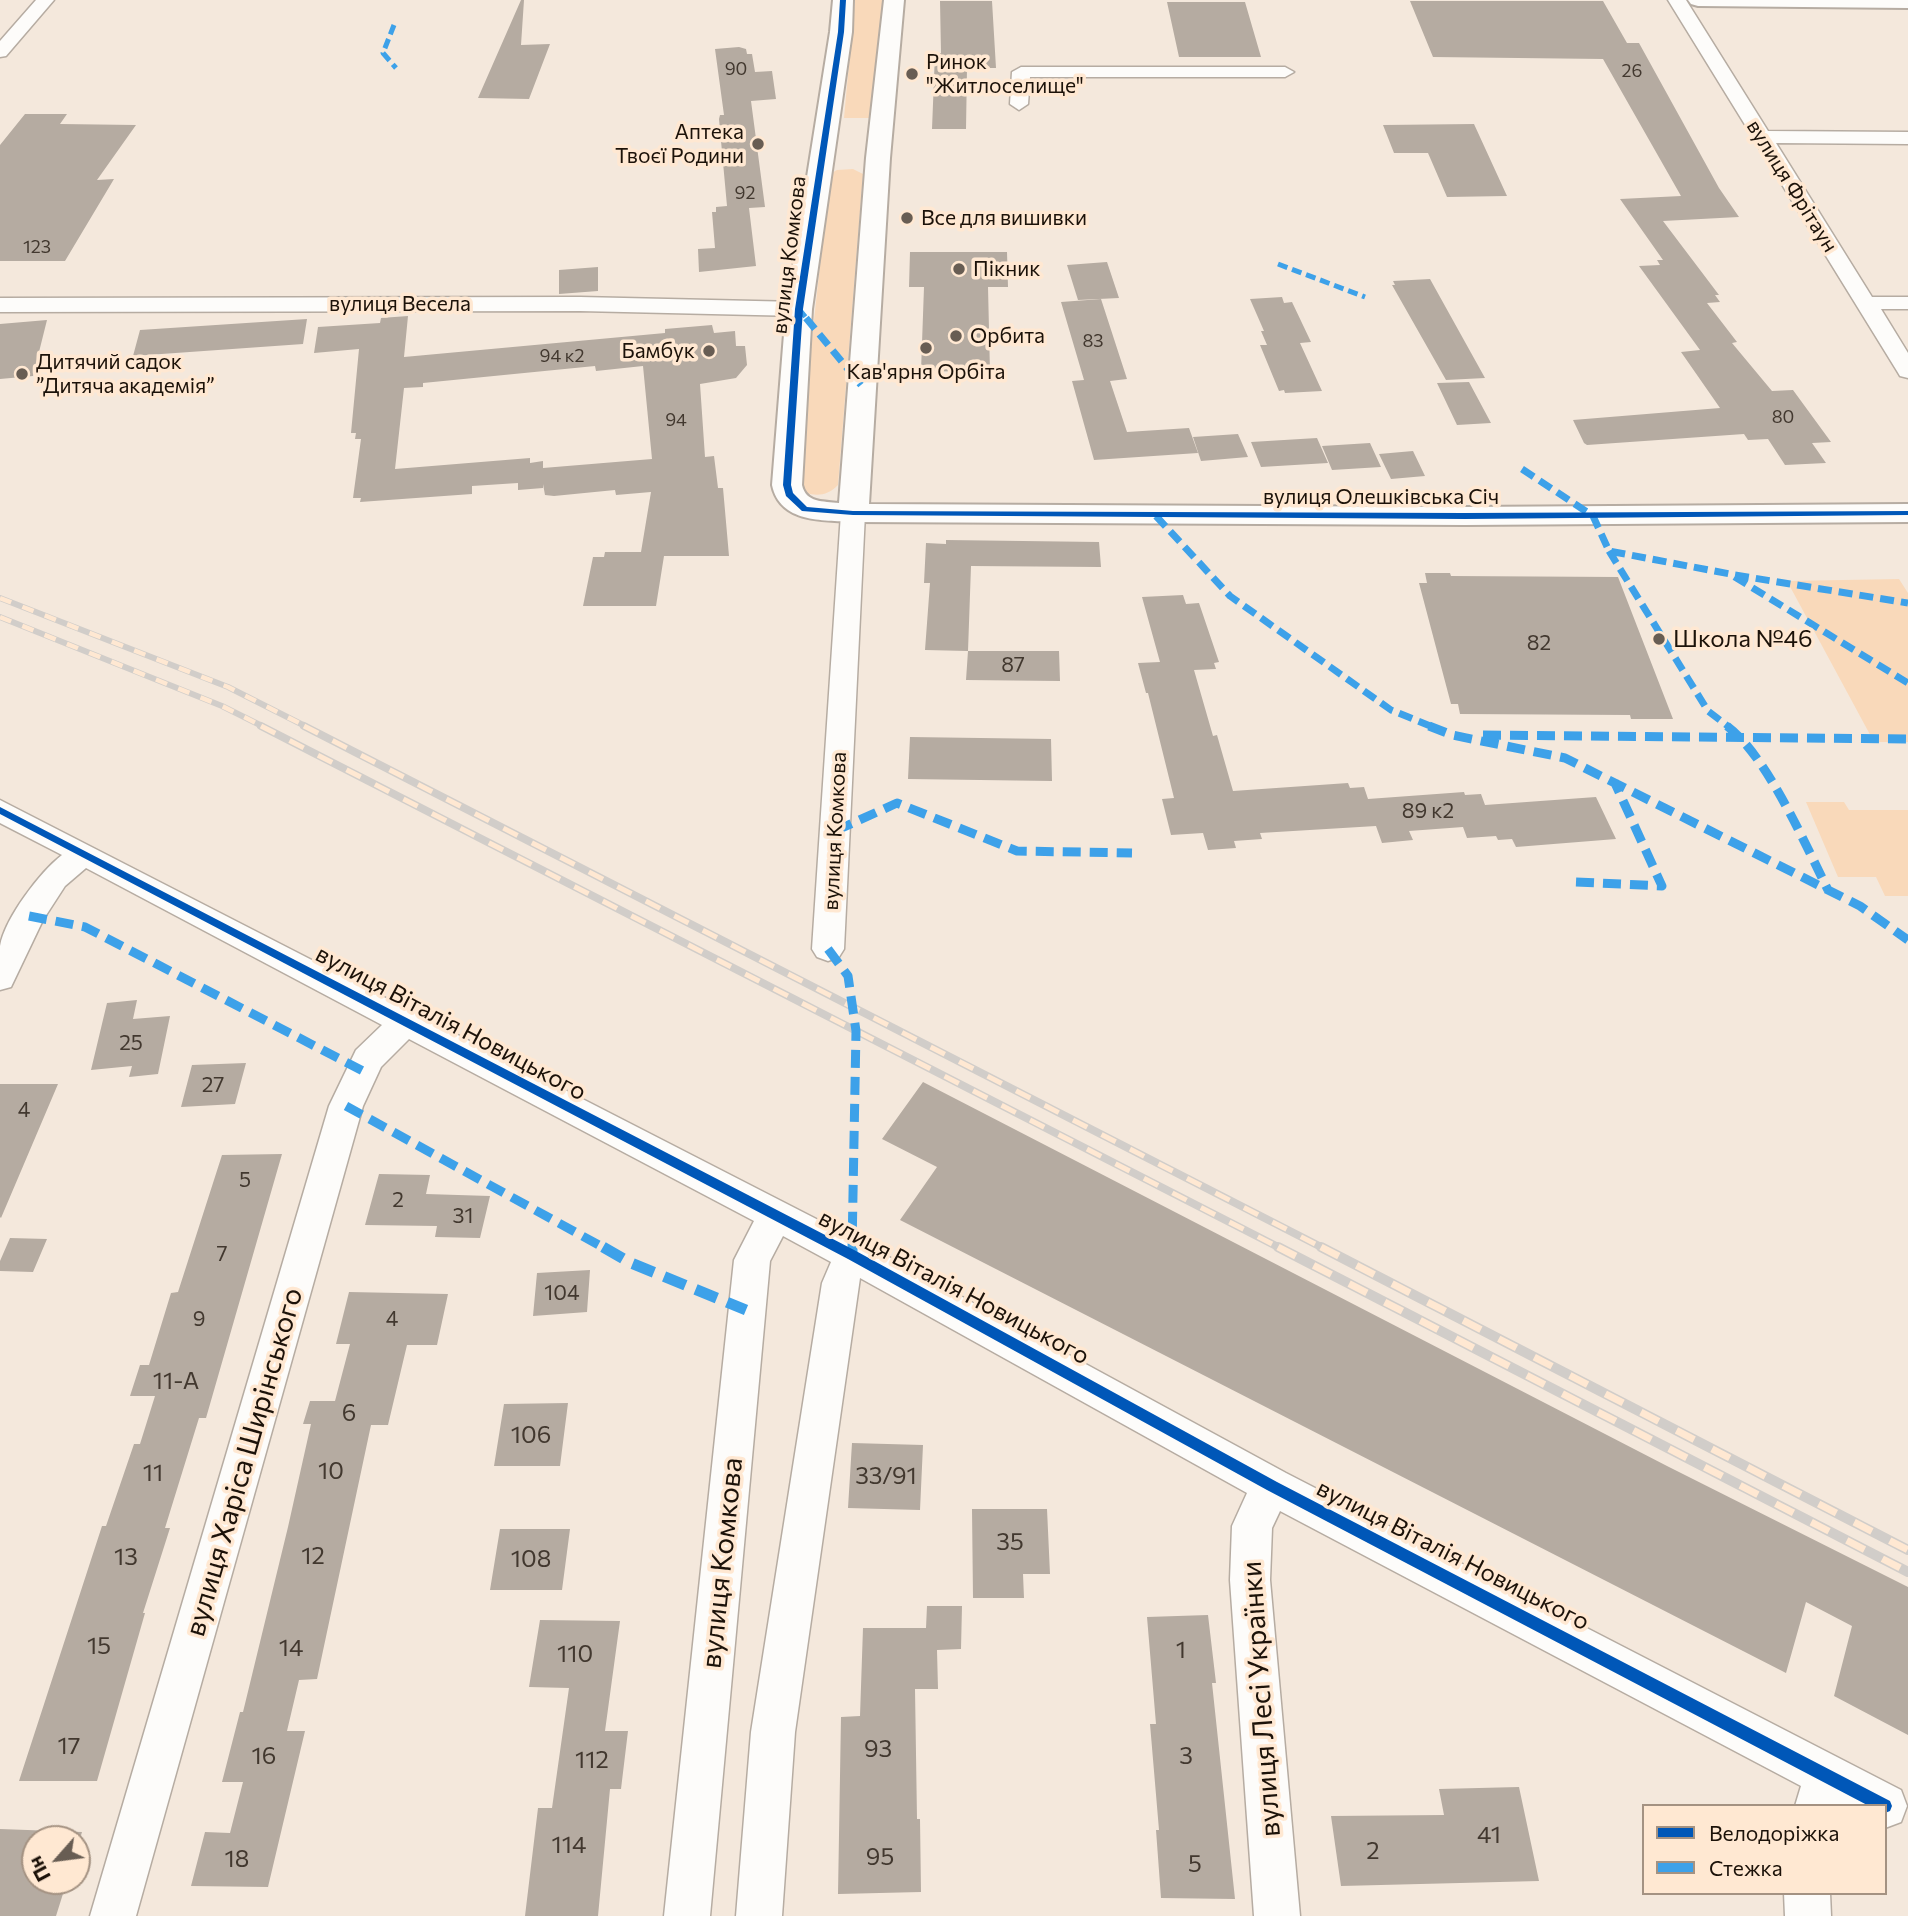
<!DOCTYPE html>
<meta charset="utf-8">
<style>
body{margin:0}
#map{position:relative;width:1908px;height:1916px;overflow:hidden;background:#f4e8dc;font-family:Commissioner,sans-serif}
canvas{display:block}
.legend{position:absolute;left:1642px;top:1804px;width:245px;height:91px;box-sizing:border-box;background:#ffe8d2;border:2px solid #a49282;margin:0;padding:9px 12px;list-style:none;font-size:21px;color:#1c1209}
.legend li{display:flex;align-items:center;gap:14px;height:35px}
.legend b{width:35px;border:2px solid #a49282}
.north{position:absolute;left:21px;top:1825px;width:70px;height:70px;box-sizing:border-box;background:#ffe8d2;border:2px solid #a49282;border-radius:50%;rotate:242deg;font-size:19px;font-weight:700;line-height:28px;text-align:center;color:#1c1209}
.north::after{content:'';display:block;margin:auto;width:24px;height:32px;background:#685d53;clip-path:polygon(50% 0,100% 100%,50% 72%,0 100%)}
</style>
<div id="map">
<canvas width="1908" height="1916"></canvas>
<ul class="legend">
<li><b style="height:9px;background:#0057b8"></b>Велодоріжка</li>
<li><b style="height:9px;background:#3da1e9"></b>Стежка</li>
</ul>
<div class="north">Пн</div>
</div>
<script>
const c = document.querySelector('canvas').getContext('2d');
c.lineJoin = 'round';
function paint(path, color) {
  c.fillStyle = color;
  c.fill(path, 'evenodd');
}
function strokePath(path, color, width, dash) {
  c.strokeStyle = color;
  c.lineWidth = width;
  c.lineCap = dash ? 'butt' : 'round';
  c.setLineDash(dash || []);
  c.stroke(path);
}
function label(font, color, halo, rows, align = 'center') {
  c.font = font + ' Commissioner,sans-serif';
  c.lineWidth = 7;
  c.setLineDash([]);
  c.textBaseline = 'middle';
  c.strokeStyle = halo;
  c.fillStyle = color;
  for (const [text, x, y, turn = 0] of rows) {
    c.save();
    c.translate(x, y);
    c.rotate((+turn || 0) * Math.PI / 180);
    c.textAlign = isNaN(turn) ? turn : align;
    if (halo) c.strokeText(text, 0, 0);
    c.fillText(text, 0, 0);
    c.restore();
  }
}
paint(new Path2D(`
 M855,0H884L875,118H844Z
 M853,169L863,174L838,485C826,498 808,498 796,485L830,174L837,170Z
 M1899,579L1908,593V742H1874L1787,581Z
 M1806,802H1844L1849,810H1908V896H1885L1876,877H1838Z`), '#f9d9ba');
paint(new Path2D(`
 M521,0H524L521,45L550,44L529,99L478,98Z
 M940,1H992L996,68H967L966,129H932L935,53H941Z
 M1410,1H1603L1627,43H1639L1719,188L1739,217L1663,221L1719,295H1715L1720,302L1707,303L1737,342L1732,343L1772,391L1793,390L1831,442L1812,443L1826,463L1785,465L1768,439L1748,440L1744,434L1587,445L1584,443L1573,420L1720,408L1681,352L1700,350L1639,266L1660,265L1657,260H1663L1620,199L1681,196L1603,59L1433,57Z
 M1167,2H1245L1261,57H1179Z
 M739,47L746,49L747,54H752L755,72L772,71L776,99L751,101L765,207L749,208L756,266L699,272L698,249L715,248L712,212H716V207L727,206L719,119L720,115H724L715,49Z
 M25,114H67L60,124L136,125L97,180L114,179L65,261H0V145Z
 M1474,124L1507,196L1447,197L1428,153H1394L1383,125Z
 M910,252H1007L1008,287H988L990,372L921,371L924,287H909Z
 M1107,262L1119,298L1078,300L1067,265Z
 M598,267V291L559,294V270Z
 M1430,279L1485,378L1446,380L1392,285H1395L1393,281Z
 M1282,297L1284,303L1292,302L1311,342L1300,343L1322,391L1285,393L1284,390L1279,391L1260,345H1267L1261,331H1264L1250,299Z
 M1101,299L1127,379L1110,381L1127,432L1189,428L1198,453L1094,460L1072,381L1084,380L1061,302Z
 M408,316L404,357L665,333V329L712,325L714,333L735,331L736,346H745L747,365L736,378L700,384L705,457L714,456L718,488H723L729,556H664L656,606H583L593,557H604L605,552H641L651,492L616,495L615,490L554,496L545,495L543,484V488L518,490V483L472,486V494L360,502L361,498H353L361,439H355L356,433H351L359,349L314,353L318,327L380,323L381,318ZM595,366L596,371L643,366L652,459L543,468V461L530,463V458L395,469L404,388L423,387V383Z
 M307,319L303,344L133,356L140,330Z
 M47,320L33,376L0,379V324Z
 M1469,382L1491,423L1457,425L1437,383Z
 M1238,434L1248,457L1201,461L1193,437Z
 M1317,438L1328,463L1261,467L1251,442Z
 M1370,443L1381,467L1332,470L1322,446Z
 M1413,451L1425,476L1391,479L1379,454Z
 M946,540L1099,542L1101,567L971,566L968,651L925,650L930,583H924L926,543L946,544Z
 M1425,573H1450L1451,576L1618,577L1673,719H1631L1630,715L1460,714L1458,704H1451L1419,583H1427Z
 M1183,595L1186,604L1199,603L1219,662L1214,663L1216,669L1194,670L1213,736L1217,735L1233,791L1348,783L1350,788L1364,787L1368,799L1464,792L1465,795L1481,794L1485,805L1596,797L1616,839L1516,847L1512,839L1498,840L1496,836L1467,838L1463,827L1409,831L1413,840L1382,843L1376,826L1260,833L1262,839L1234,841L1236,848L1208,850L1203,833L1171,835L1162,799L1174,798L1148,693H1146L1138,663L1160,662L1142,597Z
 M968,651H1059L1060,681L966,680Z
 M910,737L1051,739L1052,781L908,779Z
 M137,1000L133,1019L170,1016L158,1074L129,1077L132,1066L91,1070L107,1003Z
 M246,1063L235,1104L181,1107L192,1065Z
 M923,1082L1667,1466L1908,1587V1735L1834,1696L1852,1626L1806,1602L1786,1673L900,1220L937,1167L882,1139Z
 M0,1084H58L1,1218L0,1217Z
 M282,1154L206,1418H199L165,1528H170L143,1613H145L97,1781H19L102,1526H106L134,1444H140L155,1396H130L140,1365H149L171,1293L178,1292L222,1155Z
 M379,1174L430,1175L426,1194L490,1196L480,1238L435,1237L437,1226L365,1225Z
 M10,1238L47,1239L33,1272L0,1271V1261Z
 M590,1270L587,1312L533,1316L537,1273Z
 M349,1292L448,1294L437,1345H407L388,1425H371L317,1679L299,1680L287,1731H305L268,1887L191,1886L205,1832L230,1833L243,1782H222L240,1712H243L288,1527L311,1424H303L310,1401H335L350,1344H336Z
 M568,1403L560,1466H494L504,1404Z
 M852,1443L923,1445L920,1510L848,1508Z
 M972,1509H1047L1050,1574H1023L1024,1598H973Z
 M500,1529H570L562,1590H490Z
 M927,1606H962L961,1649L937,1650L938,1689H915L917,1819H920L921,1892L838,1894L841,1717L860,1716L863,1628H926Z
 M1208,1615L1216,1683H1212L1235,1899L1161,1898L1156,1830H1159L1150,1724H1156L1147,1617Z
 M540,1620L620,1621L605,1731H628L621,1789H610L598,1916H525L538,1808H552L569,1688L529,1687Z
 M1519,1787L1539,1881L1341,1886L1331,1816L1444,1815L1439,1789Z
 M0,1829L82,1832L77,1848V1839H35V1881H67L56,1916H0Z`), '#b5aba1');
const street = new Path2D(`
 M36,0H54L6,56L0,57V41Z
 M1668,0H1686L1768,131L1908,132V144L1776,143L1872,297H1908V309H1881L1908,353V378L1900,376L1897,371Z
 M1021,67H1285L1294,72L1285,77H1030L1028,104L1019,110L1010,104L1012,72Z
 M580,297L799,302L807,304L810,309L807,314L799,316L580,311L0,312V298Z
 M853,506L862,508L865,513L844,949L839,957L828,961L817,957L812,949L841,513L844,508Z
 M0,800L865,1244L1286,1473L1901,1790L1907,1806L1901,1822L1885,1828V1806H1795L1801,1786L1280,1511L1272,1528L1270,1580L1300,1916H1254L1230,1580L1232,1526L1247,1493L860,1278L795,1732L782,1916H736L751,1732L822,1283L831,1262L783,1236L770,1261L710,1916H664L734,1260L754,1221L409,1039L381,1067L363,1106L136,1916H90L329,1106L356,1050L382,1025L86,868L65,886L43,920L11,987L0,990C0,976 0,960 0,946C5,918 40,872 62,855L0,823Z
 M1784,1893H1830L1831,1916H1785Z`);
const secondary = new Path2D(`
 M833,0H853L852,32L812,309L802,485C806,503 823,501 839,503L866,158L884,0H904L890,158L869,504L1465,507L1908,504V522L1465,525L853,522C822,520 780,523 772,485L786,309L830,32Z
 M1688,0H1908V8L1698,6L1691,4Z`);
strokePath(street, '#b6aca2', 3);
strokePath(secondary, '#b6aca2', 4);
paint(street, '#fdfcfa');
paint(secondary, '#fdfcfa');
const railFar2 = new Path2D(`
 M0,598L228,687L307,727
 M0,617L222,706L264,727`);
const railFar1 = new Path2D(`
 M261,726L1282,1249
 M304,726L1325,1249`);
const rail = new Path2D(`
 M1278,1247L1908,1572
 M1321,1247L1908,1550`);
strokePath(railFar2, '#d1cdc9', 6);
strokePath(railFar1, '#d1cdc9', 8);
strokePath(rail, '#d1cdc9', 10);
strokePath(railFar2, '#ffe8d2', 4.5, [12]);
strokePath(railFar1, '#ffe8d2', 5, [16]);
strokePath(rail, '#ffe8d2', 7, [20]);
strokePath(new Path2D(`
 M394,25L383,53L396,68
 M1278,264L1365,297
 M799,309L808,320`), '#3da1e9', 5, [10, 5]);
strokePath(new Path2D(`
 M806,318L861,385
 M1522,469L1593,516L1609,551L1730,574L1908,683
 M1156,516L1230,596L1391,710L1433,727
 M1609,551L1708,711L1729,727
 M1735,575L1908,603`), '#3da1e9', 7, [14, 7]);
strokePath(new Path2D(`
 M1429,726L1452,735L1565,758L1860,906L1908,940
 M1727,726C1767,756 1805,844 1828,890
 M1483,735L1908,739
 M835,831L897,803L1017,851L1132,853
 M1576,882L1662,886L1614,781
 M29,916L85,927L363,1071
 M828,949L848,976L856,1031L852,1249
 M346,1106L606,1249`), '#3da1e9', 9, [18, 9]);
strokePath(new Path2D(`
 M603,1247L631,1263L746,1310
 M852,1255V1247`), '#3da1e9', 11, [23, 11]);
paint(new Path2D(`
 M840,0H846L844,32L803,309L791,485L793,493L807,507L853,511L1465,513L1908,511V515L1465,519L853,515L802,511L786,496L783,485L795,309L838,32Z
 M0,807L856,1251L1277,1482L1890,1801L1892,1806L1890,1811L1885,1813V1806H1869L1267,1490L848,1259L0,814Z`), '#0057b8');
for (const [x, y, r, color] of [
 [912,74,7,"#685d53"],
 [758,144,7,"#685d53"],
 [907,218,7,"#685d53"],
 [959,269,7,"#685d53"],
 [956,336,7,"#685d53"],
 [926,348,7,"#685d53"],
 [709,351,7,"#685d53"],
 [22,374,7,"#685d53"],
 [1659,639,7,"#685d53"]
]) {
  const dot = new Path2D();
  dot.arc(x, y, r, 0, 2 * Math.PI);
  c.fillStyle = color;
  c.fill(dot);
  strokePath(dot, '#ffe8d2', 2.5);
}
label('18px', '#42382f', null, [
 ["90",736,69],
 ["26",1632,71],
 ["92",745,193],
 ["123",37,247],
 ["83",1093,341],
 ["94 к2",562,356],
 ["80",1783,417],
 ["94",676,420]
]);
label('21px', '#1c1209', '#ffe8d2', [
 ["Ринок",926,62],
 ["\"Житлоселище\"",926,86],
 ["Аптека",744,132,"right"],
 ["Твоєї Родини",744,156,"right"],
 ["Все для вишивки",921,218],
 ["Пікник",973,269],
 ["Орбита",970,336],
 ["Бамбук",695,351,"right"],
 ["Дитячий садок",36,362],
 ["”Дитяча академія”",36,386],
 ["Кав'ярня Орбіта",926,372,"center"]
], 'left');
label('21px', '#1c1209', '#ffe8d2', [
 ["вулиця Фрітаун",1792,186,58],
 ["вулиця Комкова",789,255,-83],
 ["вулиця Весела",400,304],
 ["вулиця Олешківська Січ",1381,497],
 ["вулиця Комкова",835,831,-87]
]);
label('21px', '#42382f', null, [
 ["82",1539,643],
 ["87",1013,665],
 ["89 к2",1428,811],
 ["25",131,1043],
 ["27",213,1085],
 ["4",24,1110],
 ["5",245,1180],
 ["2",398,1200],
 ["31",463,1216],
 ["7",222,1254],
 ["104",562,1293],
 ["9",199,1319],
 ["4",392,1319]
]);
label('24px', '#1c1209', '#ffe8d2', [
 ["Школа №46",1673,639]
], 'left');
label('24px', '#1c1209', '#ffe8d2', [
 ["вулиця Віталія Новицького",451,1023,28],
 ["вулиця Віталія Новицького",954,1287,28],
 ["вулиця Віталія Новицького",1453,1555,27]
]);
label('24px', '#42382f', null, [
 ["11-А",176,1381],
 ["6",349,1413],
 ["106",531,1435],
 ["10",331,1471],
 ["11",153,1473],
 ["33/91",886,1476],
 ["35",1010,1542],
 ["12",313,1556],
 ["13",126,1557],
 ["108",531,1559],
 ["15",99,1646],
 ["14",291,1648],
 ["1",1181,1650],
 ["110",575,1654],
 ["17",69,1746],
 ["93",878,1749],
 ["16",264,1756],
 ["3",1186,1756],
 ["112",592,1760],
 ["41",1489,1835],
 ["114",569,1845],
 ["2",1373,1851],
 ["95",880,1857],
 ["18",237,1859],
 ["5",1195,1864]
]);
label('28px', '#1c1209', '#ffe8d2', [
 ["вулиця Харіса Ширінського",244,1462,-74],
 ["вулиця Комкова",722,1563,-84],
 ["вулиця Лесі Українки",1261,1699,-94]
]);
</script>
